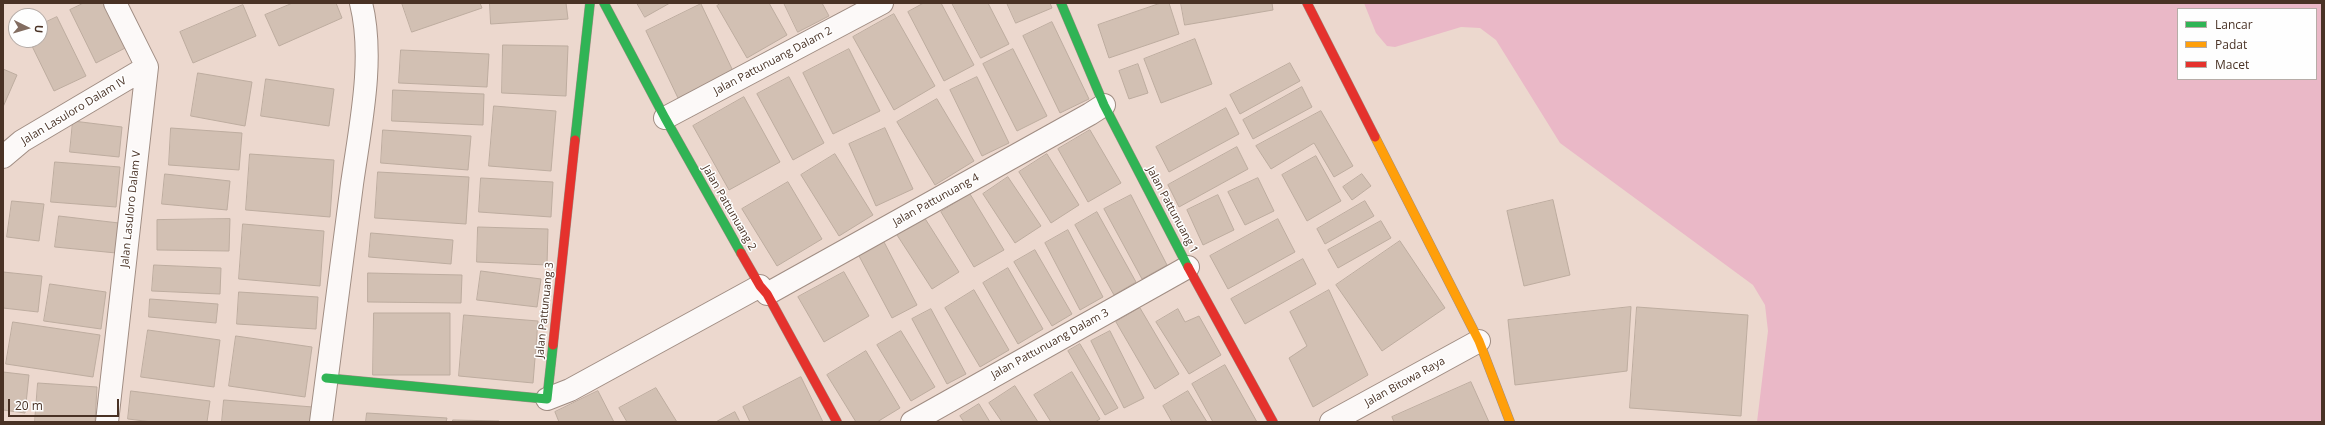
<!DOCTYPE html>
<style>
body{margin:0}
#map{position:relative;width:2325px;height:425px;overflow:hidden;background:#ecd8ce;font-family:"Open Sans",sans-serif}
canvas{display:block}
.frame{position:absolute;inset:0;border:4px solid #493225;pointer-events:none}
.legend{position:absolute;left:2177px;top:8px;width:140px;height:72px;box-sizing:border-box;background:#fefefe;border:1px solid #b6aca7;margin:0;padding:5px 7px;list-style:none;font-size:12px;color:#493225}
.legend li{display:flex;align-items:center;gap:8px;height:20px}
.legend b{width:20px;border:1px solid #b6aca7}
.north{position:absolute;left:8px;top:8px;width:40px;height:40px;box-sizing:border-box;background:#fefefe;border:1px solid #b6aca7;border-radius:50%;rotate:95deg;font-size:11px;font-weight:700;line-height:16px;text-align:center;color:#493225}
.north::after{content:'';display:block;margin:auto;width:14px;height:18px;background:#826c60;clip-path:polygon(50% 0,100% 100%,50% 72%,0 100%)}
.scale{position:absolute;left:8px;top:399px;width:111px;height:18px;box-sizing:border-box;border:2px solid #493225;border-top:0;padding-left:5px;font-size:12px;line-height:14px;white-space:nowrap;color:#493225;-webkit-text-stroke:3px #fefefe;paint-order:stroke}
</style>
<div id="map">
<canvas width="2325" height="425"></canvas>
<div class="frame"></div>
<ul class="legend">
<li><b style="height:5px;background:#30b455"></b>Lancar</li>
<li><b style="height:5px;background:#ff9f0a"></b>Padat</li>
<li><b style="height:5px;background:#e5322d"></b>Macet</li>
</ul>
<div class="north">U</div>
<div class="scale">20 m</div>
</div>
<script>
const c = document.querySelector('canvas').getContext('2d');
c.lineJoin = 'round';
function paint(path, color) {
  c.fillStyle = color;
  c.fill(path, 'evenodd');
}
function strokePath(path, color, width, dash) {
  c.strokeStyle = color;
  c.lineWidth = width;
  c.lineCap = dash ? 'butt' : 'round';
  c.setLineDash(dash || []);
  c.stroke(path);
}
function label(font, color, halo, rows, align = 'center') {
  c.font = font + ' "Open Sans",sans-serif';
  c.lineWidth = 3;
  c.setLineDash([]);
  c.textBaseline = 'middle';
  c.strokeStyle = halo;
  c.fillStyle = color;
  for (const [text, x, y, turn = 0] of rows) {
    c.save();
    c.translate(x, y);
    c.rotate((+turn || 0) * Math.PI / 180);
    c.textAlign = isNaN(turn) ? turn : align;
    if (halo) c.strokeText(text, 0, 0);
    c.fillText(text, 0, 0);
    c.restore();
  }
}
paint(new Path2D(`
 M1364,3H2322V422H1757L1768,331L1765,305L1753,285L1560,143L1496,40L1480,28L1461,27L1395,47L1387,46L1376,33ZM2178,9H2316V79H2178Z`), '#eab8c7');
const building = new Path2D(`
 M84,3H113L133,44L96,63L70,10Z
 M293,3H336L342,18L279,46L265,15Z
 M402,3H480L482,8L412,32Z
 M490,3H566L568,19L491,24Z
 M637,3H670L645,17Z
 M721,3H769L787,35L747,58L717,6Z
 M784,3H822L829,16L798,32Z
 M924,3H941L974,65L944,81L908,12Z
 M952,3H988L1009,44L981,58Z
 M1007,3H1050L1052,8L1016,23Z
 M1161,3H1169L1179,34L1109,58L1098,25Z
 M1181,3H1272L1273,10L1185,25Z
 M701,4L733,71L678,98L646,31Z
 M243,5L256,36L193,63L180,32Z
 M894,14L935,86L894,110L853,37Z
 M57,17L86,76L54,91L29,40H40V25Z
 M1052,22L1089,99L1060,113L1023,36Z
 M1195,39L1212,84L1161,103L1144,59Z
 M503,45L568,46L566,96L502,93Z
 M849,49L880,111L833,134L803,73Z
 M1013,49L1047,116L1017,131L983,64Z
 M401,50L489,54L487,87L399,83Z
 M1290,63L1300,81L1240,114L1230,95Z
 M1138,64L1148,93L1129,99L1119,71Z
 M3,69L17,75L3,107Z
 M198,73L252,82L245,126L191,116Z
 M789,77L824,143L793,160L757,94Z
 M977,77L1009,143L982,156L950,90Z
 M266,79L334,89L329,126L261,116Z
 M1302,87L1312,107L1253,139L1243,120Z
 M393,90L484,94L483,125L392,121Z
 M744,97L780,162L729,190L693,126Z
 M937,99L974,161L935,185L897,122Z
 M494,106L556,111L551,171L489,166Z
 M1226,108L1239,134L1169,172L1156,147Z
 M1321,111L1353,166L1334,177L1314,143L1271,169L1256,146Z
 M73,121L122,127L119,157L70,152Z
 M171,128L242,133L239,170L169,165Z
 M885,128L913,189L876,206L849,144Z
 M383,130L471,136L468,170L381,163Z
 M1090,130L1121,183L1088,202L1058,149Z
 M1237,147L1248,169L1179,207L1168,185Z
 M250,154L334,160L330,217L246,210Z
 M835,154L873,215L839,236L801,175Z
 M1047,154L1079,205L1051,223L1019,172Z
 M1316,156L1341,201L1307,221L1282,175Z
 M55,162L120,167L116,207L51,202Z
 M378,172L469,177L466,224L375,218Z
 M165,174L230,181L227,210L162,204Z
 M1362,174L1371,186L1352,200L1343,187Z
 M1008,177L1041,226L1015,243L983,194Z
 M481,178L553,182L551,217L479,212Z
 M1258,178L1274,211L1245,225L1228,192Z
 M788,182L822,239L777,266L742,209Z
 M970,194L1004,250L974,267L941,212Z
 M1131,195L1167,265L1142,279L1104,209Z
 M1218,195L1234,230L1203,245L1187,210Z
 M1553,200L1570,275L1524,286L1507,211Z
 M12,201L44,204L39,241L7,237Z
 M1365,201L1374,216L1325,244L1317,229Z
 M1097,212L1136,282L1114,295L1075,225Z
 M59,216L119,223L116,253L55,247Z
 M924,217L959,272L932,289L897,235Z
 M230,219L229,251L157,250V220Z
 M1278,219L1295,252L1228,289L1210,256Z
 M1381,221L1391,238L1338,268L1328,250Z
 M243,224L324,231L320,286L239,279Z
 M478,227L548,229L547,265L477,262Z
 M1068,230L1103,297L1080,310L1045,243Z
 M371,233L453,240L451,264L369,257Z
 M1400,241L1445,308L1382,351L1336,285Z
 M884,242L917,305L892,318L859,256Z
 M1035,250L1072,314L1052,326L1014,262Z
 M1303,259L1316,284L1245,324L1231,299Z
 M154,265L221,268L220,294L152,291Z
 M1008,268L1043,329L1018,344L983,283Z
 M481,271L541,279L537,307L477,300Z
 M3,272L42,276L38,312L3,308Z
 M844,272L869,316L824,342L798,297Z
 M368,273L462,275L461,303L368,302Z
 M50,284L106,292L101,329L44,321Z
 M974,290L1009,350L980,367L945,308Z
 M1329,290L1368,375L1313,407L1289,358L1307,346L1290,312Z
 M239,292L318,297L316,329L237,324Z
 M150,299L218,304L216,323L149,317Z
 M1631,307L1627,371L1515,385L1508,320Z
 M1637,307L1748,315L1741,416L1630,408Z
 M1140,308L1179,374L1155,389L1116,322Z
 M931,309L966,374L947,384L912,319Z
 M1178,309L1185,322L1199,316L1221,355L1189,374L1156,322Z
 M374,313H450V375H373Z
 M464,315L538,321L533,383L459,376Z
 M13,322L100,335L93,377L6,364Z
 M148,330L220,340L214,387L141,377Z
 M901,331L935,387L911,401L877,345Z
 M1110,331L1144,398L1124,408L1091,341Z
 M236,336L312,347L305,397L229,386Z
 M1080,344L1118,408L1105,415L1068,351Z
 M866,351L900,408L877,422H856L827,375Z
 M1225,365L1257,422H1213L1192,384Z
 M3,372L29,375L25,413L3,410Z
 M1072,372L1100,419L1095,422H1051L1034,395Z
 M801,377L823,422H750L743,407Z
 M1471,382L1489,422H1394L1392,417Z
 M38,383L97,387L95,422H35Z
 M1015,386L1038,422H1002L989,403Z
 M656,388L677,422H627L619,408Z
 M131,391L210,401L207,422H152L128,419Z
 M598,391L614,422H559L555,412Z
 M1188,391L1207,422H1172L1163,406Z
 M224,400L313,407L311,422H222Z
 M979,404L990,422H964L960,416Z
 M735,412L740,422H716Z
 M367,413L447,418L446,422H366Z
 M453,420L499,421V422H453Z`);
paint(building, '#d2c0b3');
strokePath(building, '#bdac9f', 1);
const street = new Path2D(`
 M665,118L882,3
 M3,157L22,141L147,67
 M767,294L1090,114L1104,105
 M547,399L570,390L760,286
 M107,422L147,67L115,3
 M321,422C331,343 342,263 352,184C360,127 375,59 361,3
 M912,422L1188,267
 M1331,422L1479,341`);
const fast = new Path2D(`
 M604,3L665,118L741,253
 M1061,3L1104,105L1188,267
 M575,140L590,3
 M326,378L547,399L553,345`);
const slow = new Path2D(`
 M1375,137L1479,341L1510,422`);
const jam = new Path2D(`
 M1307,3L1375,137
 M741,253L760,286L767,294L837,422
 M1188,267L1273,422
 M553,345L575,140`);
strokePath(street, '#a08d83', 24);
strokePath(fast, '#a08d83', 10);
strokePath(slow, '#a08d83', 10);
strokePath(jam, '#a08d83', 10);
strokePath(street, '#fcf9f8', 22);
strokePath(fast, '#30b455', 9);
strokePath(slow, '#ff9f0a', 9);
strokePath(jam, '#e5322d', 9);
label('11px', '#493225', '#fefefe', [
 ["Jalan Pattunuang Dalam 2",773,61,-28],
 ["Jalan Lasuloro Dalam IV",74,111,-31],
 ["Jalan Pattunuang 4",936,200,-29],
 ["Jalan Pattunuang 2",729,208,60],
 ["Jalan Lasuloro Dalam V",131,209,-84],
 ["Jalan Pattunuang 1",1172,210,62],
 ["Jalan Pattunuang 3",545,310,-84],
 ["Jalan Pattunuang Dalam 3",1050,344,-29],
 ["Jalan Bitowa Raya",1405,382,-29]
]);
</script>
